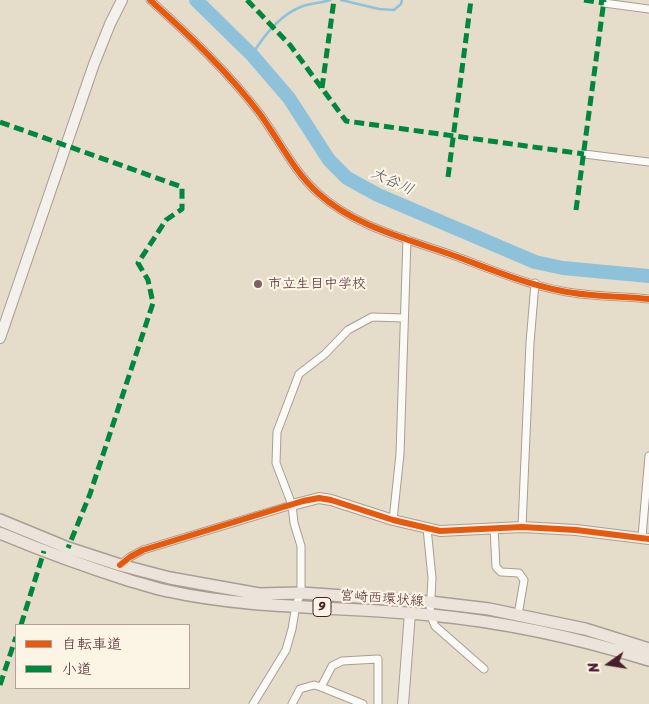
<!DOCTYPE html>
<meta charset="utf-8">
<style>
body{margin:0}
#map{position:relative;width:649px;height:704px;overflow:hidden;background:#e5dcc9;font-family:Sriracha,"Klee One",sans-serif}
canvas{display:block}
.legend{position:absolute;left:15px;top:624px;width:175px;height:65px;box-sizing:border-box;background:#fcf5e5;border:1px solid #b59f9b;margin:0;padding:6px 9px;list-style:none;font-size:15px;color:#4a1f2b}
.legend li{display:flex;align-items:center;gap:10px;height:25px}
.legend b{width:25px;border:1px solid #b59f9b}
.north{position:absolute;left:584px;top:639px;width:50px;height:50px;-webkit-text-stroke:4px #fcf5e5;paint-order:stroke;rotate:257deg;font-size:14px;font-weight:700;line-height:20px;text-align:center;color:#4a1f2b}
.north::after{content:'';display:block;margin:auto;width:18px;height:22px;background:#4a1f2b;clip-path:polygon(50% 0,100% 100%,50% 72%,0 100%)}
</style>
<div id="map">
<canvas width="649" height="704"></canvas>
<ul class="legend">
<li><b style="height:6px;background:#e8590c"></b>自転車道</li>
<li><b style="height:6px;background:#00873e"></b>小道</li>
</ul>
<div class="north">N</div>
</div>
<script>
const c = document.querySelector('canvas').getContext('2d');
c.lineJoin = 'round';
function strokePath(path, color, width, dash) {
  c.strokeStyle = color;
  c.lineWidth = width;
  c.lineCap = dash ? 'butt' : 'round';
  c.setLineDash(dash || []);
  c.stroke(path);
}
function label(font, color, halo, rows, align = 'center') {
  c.font = font + ' Sriracha,"Klee One",sans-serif';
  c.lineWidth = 4.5;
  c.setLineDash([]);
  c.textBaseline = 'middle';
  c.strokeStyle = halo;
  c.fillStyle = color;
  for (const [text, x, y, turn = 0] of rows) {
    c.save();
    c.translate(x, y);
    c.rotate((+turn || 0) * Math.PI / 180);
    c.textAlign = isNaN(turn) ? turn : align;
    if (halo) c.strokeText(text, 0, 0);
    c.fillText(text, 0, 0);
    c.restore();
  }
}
strokePath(new Path2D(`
 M341,0L379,9L394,10L401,4L402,0
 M252,55C264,35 281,14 303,6C312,3 321,3 330,0`), '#8ec2da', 2.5);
strokePath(new Path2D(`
 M196,0L252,55L289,98L329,160L347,178L378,195L535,262L563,268L649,276`), '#8ec2da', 14);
const street = new Path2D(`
 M150,0C189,35 228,72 260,114C279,140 294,172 318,193C355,227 408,239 455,256C490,269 525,284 562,291C591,297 620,296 649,299
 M604,3L649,9
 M584,154L649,162
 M393,520L400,454L407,239
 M522,527L530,343L535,283
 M427,528L432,578L430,614L435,626L484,669
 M494,528L496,567L501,572L519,573L524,580L518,615
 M642,537L649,456
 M120,565L130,557L143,550L292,505
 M321,687L332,666L342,661L378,659V704
 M253,704L286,650L292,629L296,605L301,593V546L294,523L292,505L276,463L277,432L299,374L325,354L348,330L372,317L404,318
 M292,704L300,689L314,685L321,687L363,704`);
const secondary = new Path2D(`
 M0,338L94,64L110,24L122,0
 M292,505L319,498L331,500L393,520L440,531L522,527L576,530L649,539
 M403,704L410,613`);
const primary = new Path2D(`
 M0,520L68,548L120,565L170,578L259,594L301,593L430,602L489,609L585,629L649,649
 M0,533C43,551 87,567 131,581C143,584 156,589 168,591C254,610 344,606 431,615C506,622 578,638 649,660`);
strokePath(street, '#a99e95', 9);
strokePath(secondary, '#a99e95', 12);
strokePath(primary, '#a99e95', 14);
strokePath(street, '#fbfaf7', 7);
strokePath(secondary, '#f4f1ec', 10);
strokePath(primary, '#ece4da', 11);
strokePath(new Path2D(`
 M247,0L290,45L346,121L584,154
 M584,0L604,3
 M322,88L334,0
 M0,122L182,187V209L166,220L138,263L148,280L153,303L90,494L68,548
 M448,177L471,0
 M576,210L604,0
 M21,625L44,551
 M0,685L16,637`), '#00873e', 5, [10, 5]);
strokePath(new Path2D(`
 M150,0C189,35 228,72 260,114C279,140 294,172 318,193C355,227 408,239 455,256C490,269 525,284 562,291C591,297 620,296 649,299
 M120,565L130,557L143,550L303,501L319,498L331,500L393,520L440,531L522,527L576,530L649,539`), '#e8590c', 6);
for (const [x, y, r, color] of [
 [258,284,5,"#806162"]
]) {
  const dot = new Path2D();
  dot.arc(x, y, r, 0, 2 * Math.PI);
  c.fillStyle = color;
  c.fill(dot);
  strokePath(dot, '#fcf5e5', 2);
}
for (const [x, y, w] of [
 [322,607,18]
]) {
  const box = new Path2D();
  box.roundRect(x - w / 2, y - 9.5, w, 19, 4);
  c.fillStyle = '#fcf5e5';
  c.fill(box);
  strokePath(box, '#4a1f2b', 1);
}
label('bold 12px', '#4a1f2b', null, [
 ["9",322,607]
]);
label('14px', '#4a1f2b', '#fcf5e5', [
 ["市立生目中学校",268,284]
], 'left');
label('14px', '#4a1f2b', '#fcf5e5', [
 ["宮崎西環状線",382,599,4]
]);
label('italic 15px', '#54546b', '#fcf5e5', [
 ["大谷川",392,182,25]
]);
</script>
